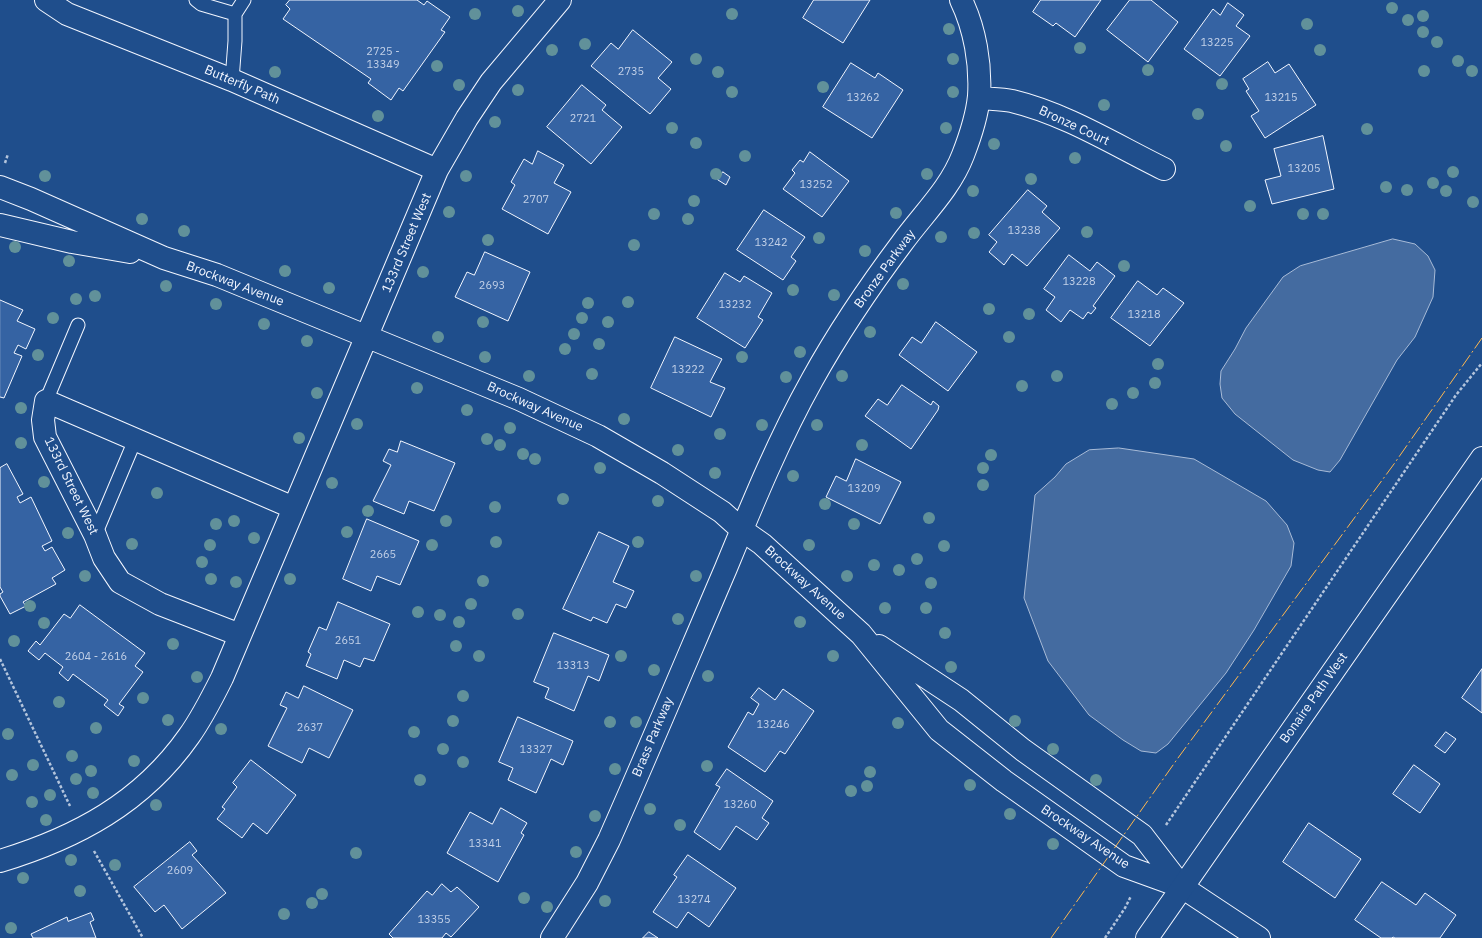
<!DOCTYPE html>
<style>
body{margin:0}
canvas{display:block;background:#1f4e8c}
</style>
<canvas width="1482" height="938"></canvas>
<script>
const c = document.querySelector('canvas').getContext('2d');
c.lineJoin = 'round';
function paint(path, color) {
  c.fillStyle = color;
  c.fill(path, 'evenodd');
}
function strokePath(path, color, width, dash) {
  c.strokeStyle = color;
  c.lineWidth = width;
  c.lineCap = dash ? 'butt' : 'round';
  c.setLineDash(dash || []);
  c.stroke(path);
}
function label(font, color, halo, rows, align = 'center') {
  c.font = font + ' "IBM Plex Sans",sans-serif';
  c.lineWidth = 3;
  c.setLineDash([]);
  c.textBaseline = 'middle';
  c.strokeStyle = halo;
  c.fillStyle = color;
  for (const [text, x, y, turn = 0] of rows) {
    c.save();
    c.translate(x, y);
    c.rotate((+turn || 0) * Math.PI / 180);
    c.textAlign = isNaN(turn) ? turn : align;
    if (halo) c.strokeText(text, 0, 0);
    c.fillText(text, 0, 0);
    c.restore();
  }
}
const water = new Path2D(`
 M1393,239L1415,244L1428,256L1435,270L1433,297L1415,337L1397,360L1340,460L1330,472L1318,470L1293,460L1235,414L1222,398L1220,384L1221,371L1235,349L1246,328L1283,277L1300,266Z
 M1119,448L1194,459L1266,501L1287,525L1294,543L1291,566L1254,630L1226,673L1168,744L1156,753L1141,751L1123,740L1089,715L1048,661L1024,598L1035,495L1055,477L1066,464L1089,450Z`);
paint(water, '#446ba0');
strokePath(water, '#a8bbd7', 1);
const building = new Path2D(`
 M290,0H417L424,5L427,1L450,17L441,30L445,32L403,91L399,88L391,100L368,83L371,79L283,19L290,9L286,5Z
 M814,0H870L843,43L803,18Z
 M1041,0H1101L1075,37L1056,23L1053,26L1033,12Z
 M1130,0H1151L1178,22L1148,62L1107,30Z
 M1228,3L1244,15L1236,26L1250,36L1220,76L1184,49L1213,9L1220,15Z
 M633,30L672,62L658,78L671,89L650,114L591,66L611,43L618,49Z
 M1268,62L1275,73L1289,64L1316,105L1265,138L1251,116L1259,111L1246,91L1249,89L1243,79Z
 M851,63L875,78L878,73L903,90L872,138L823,107Z
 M582,85L606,105L602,110L622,127L591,164L547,127Z
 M1323,136L1334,189L1272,204L1265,180L1281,176L1274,149Z
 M538,151L564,165L554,183L571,192L548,234L502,209L515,185L511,182L524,159L532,164Z
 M810,152L849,181L822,217L783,189L795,173L792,170L800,160L803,162Z
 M723,172L730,177L726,185L718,180Z
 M1028,190L1047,206L1042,212L1060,228L1027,266L1012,254L1004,265L989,252L997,242L989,235Z
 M764,210L805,237L791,257L796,261L783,280L737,250Z
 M485,252L530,272L508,321L455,297L467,272L474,275Z
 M1069,255L1090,271L1097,262L1115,276L1093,306L1096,308L1091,314L1088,312L1083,319L1070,310L1061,322L1046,310L1055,297L1044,289Z
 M725,273L740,282L744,276L772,293L758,317L763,320L745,348L697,318Z
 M1138,281L1157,295L1163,288L1184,303L1150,346L1111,318Z
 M0,300L23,310L17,321L35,329L26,349L18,345L14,353L22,356L4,398L0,397Z
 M936,322L977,352L948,391L899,355L912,337L921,343Z
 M675,337L722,359L710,382L725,388L711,417L651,388Z
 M902,385L931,405L933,401L939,406L938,410L911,449L865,416L878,399L887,405Z
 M401,441L455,463L434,511L409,501L404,514L373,501L391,465L383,461L389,449L397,452Z
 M856,459L901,482L880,524L826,497L836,476L846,481Z
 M7,464L23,494L17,497L20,503L31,497L52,541L42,546L45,551L52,547L65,570L52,578L56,584L23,602L26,606L10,614L0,596V594L3,592L0,587V468Z
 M367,519L419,541L400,585L377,576L371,591L343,579Z
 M599,532L629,546L613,582L634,591L626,608L616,604L607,623L593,617L591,621L563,609Z
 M338,602L390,624L374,661L364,658L360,667L344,660L337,679L306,666L311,654L308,652L319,627L326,630Z
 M80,605L145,653L135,666L143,672L119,704L124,707L118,716L104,705L108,700L73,674L68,681L59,673L63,667L45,653L39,660L28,651L36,641L40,645L64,614L70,618Z
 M554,633L609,655L599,681L588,676L574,711L545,698L549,688L534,682Z
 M1482,669V713L1462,698Z
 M304,686L353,710L329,758L309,748L302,763L268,746L287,708L280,705L286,692L298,698Z
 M759,688L775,700L783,689L814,711L785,754L780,751L765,772L728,747L748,712L753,715L759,704L751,698Z
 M518,717L573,741L563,765L551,759L536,793L508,780L513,768L499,762Z
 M1446,732L1456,739L1445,753L1435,746Z
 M251,760L296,795L267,834L253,823L242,838L217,819L225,809L222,807L237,787L233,783Z
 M1414,765L1440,784L1420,813L1393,794Z
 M727,769L773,801L762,818L769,823L757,840L736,826L720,850L694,832L720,787L716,785Z
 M501,808L527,823L521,833L524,835L498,882L447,853L470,812L492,824Z
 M1309,823L1361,859L1335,898L1283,862Z
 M190,842L197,851L192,855L226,893L182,929L164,905L155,912L134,887Z
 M688,855L736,888L709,927L688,912L677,928L653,912L677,877L674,875Z
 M1382,882L1416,905L1425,893L1456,915L1440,938H1395L1393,937L1392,938H1381L1355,920Z
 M442,884L451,892L457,887L479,907L451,937L446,933L442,938H393L389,934L427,891L432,895Z
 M91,913L94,920L90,922L96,938H33L31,934L67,917L68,921Z
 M649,932L658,938H643Z`);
paint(building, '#3563a3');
strokePath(building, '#f2f6ff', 1);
const lane = new Path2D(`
 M196,0L201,4L235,14
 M232,80L235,41V14L244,0
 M46,401L78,325
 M95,535L135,440`);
const street = new Path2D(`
 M46,0L67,14L232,80L437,170
 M979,98C990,99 1002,99 1012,101C1066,114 1115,145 1164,169
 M0,187L31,199L164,258L217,275L519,399L598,436L662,473L722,512L742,530L762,544L861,634L939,730L1004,781L1124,866L1182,887L1259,938
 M0,225L72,242L130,252
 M240,635L160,604L120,582L104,558L95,535L45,437L43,420L46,401L294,508
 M879,646L961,700L1023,750L1142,835L1182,887
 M0,861C76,838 142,803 189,736C202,718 212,698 222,678L437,170L467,118L491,82L560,0
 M552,938L587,883L609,840C649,750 687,659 726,568C752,505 778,441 812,380C838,333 869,287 902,243C923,214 950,189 963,155C970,137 977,116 979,96C981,64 975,29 961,0`);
const secondary = new Path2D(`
 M1147,938L1482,458`);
strokePath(lane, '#f2f6ff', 15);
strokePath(street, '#f2f6ff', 24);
strokePath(secondary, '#f2f6ff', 24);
strokePath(new Path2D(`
 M5,163L8,154
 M0,659L70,806
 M1166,825L1456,395L1482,363
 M94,851L143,938
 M1105,938L1125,908L1131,896`), '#b3c4dc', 2.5, [3, 2]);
strokePath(lane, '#1f4e8c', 13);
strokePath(street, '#1f4e8c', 22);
strokePath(secondary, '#1f4e8c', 22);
strokePath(new Path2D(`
 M1051,938L1178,758L1394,464L1482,338`), '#ffb74d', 1, [14, 3, 2, 3]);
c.fillStyle = '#61919a';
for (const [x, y] of [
 [1392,8],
 [518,11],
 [475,14],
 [732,14],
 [1423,16],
 [1408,20],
 [1307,24],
 [949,29],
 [1423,32],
 [1437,42],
 [585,44],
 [1080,48],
 [552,50],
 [1320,50],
 [696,59],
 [953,59],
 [1458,61],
 [437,66],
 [1148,70],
 [1424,71],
 [1472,71],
 [275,72],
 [718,72],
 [1222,84],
 [459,85],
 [823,87],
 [518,90],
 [732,92],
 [953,92],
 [1104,105],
 [1198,114],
 [378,116],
 [495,122],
 [672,128],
 [946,128],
 [1367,129],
 [696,143],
 [994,144],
 [1226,146],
 [745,156],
 [1075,158],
 [1453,172],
 [716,174],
 [927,174],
 [45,176],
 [466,176],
 [1031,179],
 [1433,183],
 [1386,187],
 [1407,190],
 [973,191],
 [1446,191],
 [694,201],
 [1473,202],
 [1250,206],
 [449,212],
 [896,213],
 [654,214],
 [1303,214],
 [1323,214],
 [142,219],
 [688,219],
 [184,231],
 [1087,232],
 [974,233],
 [941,237],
 [819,238],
 [488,240],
 [634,245],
 [15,247],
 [865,251],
 [69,261],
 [1124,266],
 [285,271],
 [423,272],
 [903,284],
 [166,286],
 [329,288],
 [793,290],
 [834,295],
 [95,296],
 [76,299],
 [628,302],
 [588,303],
 [216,304],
 [989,309],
 [1029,314],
 [53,318],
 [582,318],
 [483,322],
 [608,322],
 [264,324],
 [870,332],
 [574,334],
 [438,337],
 [1009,337],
 [307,341],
 [599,344],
 [565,349],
 [800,352],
 [38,355],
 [485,357],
 [742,357],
 [1158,364],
 [592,374],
 [529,376],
 [842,376],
 [1057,376],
 [786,377],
 [1155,383],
 [1022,386],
 [417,388],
 [317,393],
 [1133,393],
 [1112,404],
 [21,408],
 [467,410],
 [624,419],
 [357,424],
 [762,425],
 [817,425],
 [510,428],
 [720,434],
 [299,438],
 [487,439],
 [21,443],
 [500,445],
 [862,445],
 [678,450],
 [523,454],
 [991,455],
 [535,459],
 [600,468],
 [983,468],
 [715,473],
 [793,476],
 [44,482],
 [332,483],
 [983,485],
 [157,493],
 [563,499],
 [658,501],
 [825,504],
 [495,507],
 [368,511],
 [929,518],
 [234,521],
 [446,521],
 [216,524],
 [854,524],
 [347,532],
 [68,533],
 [254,538],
 [496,542],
 [638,542],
 [132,544],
 [210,545],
 [432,545],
 [809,545],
 [944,546],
 [917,559],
 [202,562],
 [874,565],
 [899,570],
 [85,576],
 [696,576],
 [847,576],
 [211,579],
 [290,579],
 [483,581],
 [236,582],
 [931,583],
 [471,604],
 [30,606],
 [885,608],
 [926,608],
 [418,612],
 [518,614],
 [440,615],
 [678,619],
 [459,622],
 [800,622],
 [44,623],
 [945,633],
 [14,641],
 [173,644],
 [456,646],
 [479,656],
 [621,656],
 [833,656],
 [951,667],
 [654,670],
 [708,676],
 [197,677],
 [463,696],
 [143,698],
 [59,702],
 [168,720],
 [453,721],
 [1015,721],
 [610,722],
 [636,722],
 [898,723],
 [96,728],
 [221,729],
 [414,732],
 [8,734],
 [443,749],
 [1053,749],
 [72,756],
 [134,761],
 [463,762],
 [33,765],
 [707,766],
 [615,769],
 [91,771],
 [870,772],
 [12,775],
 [76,779],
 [420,780],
 [1096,780],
 [970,785],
 [867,786],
 [851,791],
 [93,793],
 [50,795],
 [32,802],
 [156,805],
 [650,809],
 [1010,814],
 [595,816],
 [46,820],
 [680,825],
 [1053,844],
 [576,852],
 [356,853],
 [71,860],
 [115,865],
 [23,878],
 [80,891],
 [322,894],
 [524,898],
 [605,901],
 [312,903],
 [547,907],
 [284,914],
 [11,928]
]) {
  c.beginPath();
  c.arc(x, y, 6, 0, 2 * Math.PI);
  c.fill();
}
label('11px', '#c3d1e8', null, [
 ["13225",1217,43],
 ["2725 -",383,52],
 ["13349",383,65],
 ["2735",631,72],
 ["13262",863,98],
 ["13215",1281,98],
 ["2721",583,119],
 ["13205",1304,169],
 ["13252",816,185],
 ["2707",536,200],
 ["13238",1024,231],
 ["13242",771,243],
 ["13228",1079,282],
 ["2693",492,286],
 ["13232",735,305],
 ["13218",1144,315],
 ["13222",688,370],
 ["13209",864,489],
 ["2665",383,555],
 ["2651",348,641],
 ["2604 - 2616",96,657],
 ["13313",573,666],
 ["13246",773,725],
 ["2637",310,728],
 ["13327",536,750],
 ["13260",740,805],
 ["13341",485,844],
 ["2609",180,871],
 ["13274",694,900],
 ["13355",434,920]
]);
label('13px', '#f2f6ff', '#1f4e8c', [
 ["Butterfly Path",242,85,23],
 ["Bronze Court",1074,126,25],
 ["133rd Street West",407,243,-67],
 ["Bronze Parkway",885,269,-54],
 ["Brockway Avenue",235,284,21],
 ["Brockway Avenue",535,407,24],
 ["133rd Street West",71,486,64],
 ["Brockway Avenue",805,583,42],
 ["Bonaire Path West",1314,698,-55],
 ["Brass Parkway",653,737,-67],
 ["Brockway Avenue",1085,837,34]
]);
</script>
